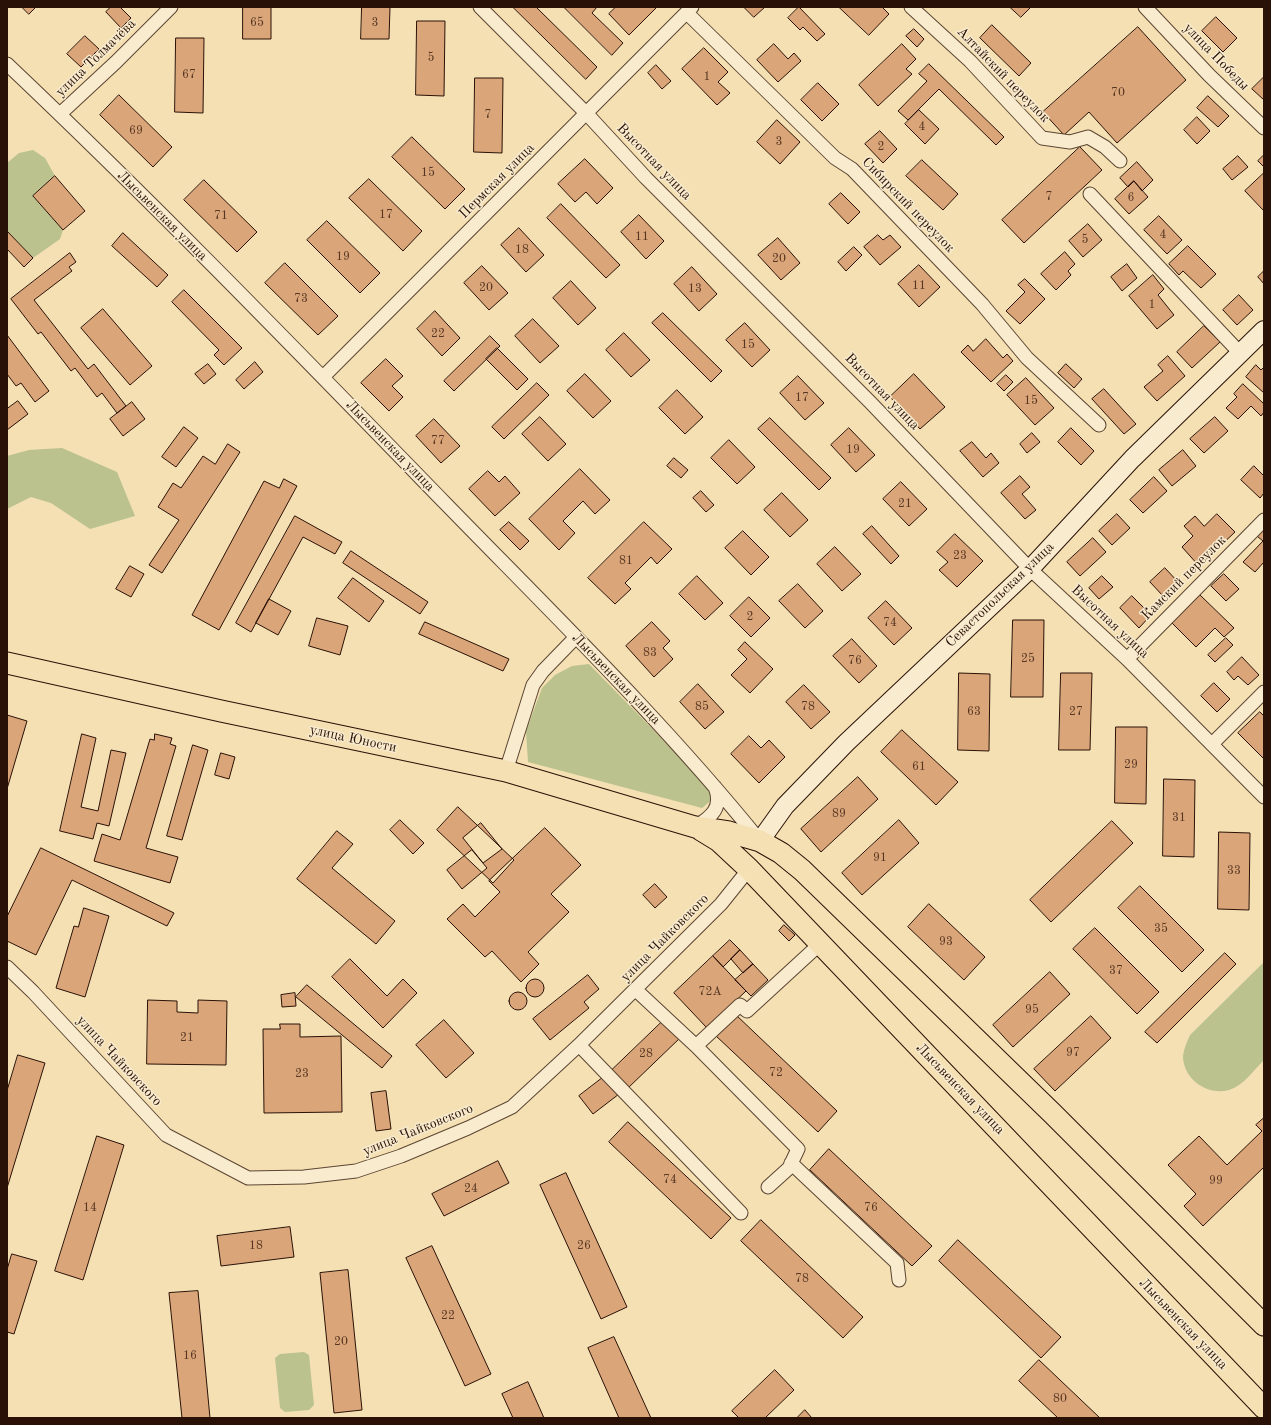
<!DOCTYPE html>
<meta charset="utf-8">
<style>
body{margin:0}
#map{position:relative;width:1271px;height:1425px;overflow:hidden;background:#f4e0b3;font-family:"Old Standard TT",serif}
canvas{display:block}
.frame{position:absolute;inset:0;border:8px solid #2a1107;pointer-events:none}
</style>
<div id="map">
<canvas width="1271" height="1425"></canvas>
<div class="frame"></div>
</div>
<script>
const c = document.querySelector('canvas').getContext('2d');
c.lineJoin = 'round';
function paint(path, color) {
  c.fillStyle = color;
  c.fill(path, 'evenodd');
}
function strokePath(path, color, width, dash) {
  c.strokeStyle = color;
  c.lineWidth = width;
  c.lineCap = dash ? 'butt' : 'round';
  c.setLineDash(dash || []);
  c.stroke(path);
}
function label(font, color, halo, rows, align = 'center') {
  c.font = font + ' "Old Standard TT",serif';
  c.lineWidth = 3;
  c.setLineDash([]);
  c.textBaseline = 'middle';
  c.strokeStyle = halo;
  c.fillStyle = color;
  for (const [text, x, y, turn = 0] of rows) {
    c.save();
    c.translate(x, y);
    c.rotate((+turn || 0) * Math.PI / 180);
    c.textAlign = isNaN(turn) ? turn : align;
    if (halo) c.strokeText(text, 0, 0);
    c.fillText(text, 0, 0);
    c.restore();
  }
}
paint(new Path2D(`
 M33,150L45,158L55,176L33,196L63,230L60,239L33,258L7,231V163L19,153Z
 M62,448L117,472L135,516L90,529L51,503L31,497L7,509V456L29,450Z
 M589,664L710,788L713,799L702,808L528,762L526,731L542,688L555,675L572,666Z
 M1264,962V1060C1254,1070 1243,1086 1229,1090C1207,1096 1183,1079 1183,1056C1184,1048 1187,1042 1190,1035Z
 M304,1352L309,1355L314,1405L309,1410L285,1412L280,1408L275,1358L280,1354Z`), '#bbc28d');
const building = new Path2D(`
 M22,7H36L29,14Z
 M111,7H120L131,18L121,28L106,12Z
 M243,7H271V39H243Z
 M362,7H390L389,39H361Z
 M513,7H536L597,67L586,79Z
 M564,7H597L592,13L623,43L612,55Z
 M616,7H657L629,35L609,14Z
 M744,7H765L754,17Z
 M799,7L825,34L817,41L803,27L800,30L788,18Z
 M839,7H882L889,14L869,35Z
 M1010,7H1031L1021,17Z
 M1216,17L1237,38L1223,52L1202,31Z
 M417,21H445L444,96L416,95Z
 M992,25L1031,63L1019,76L980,38Z
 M1138,27L1186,80L1117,143L1089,112L1064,135L1043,112Z
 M914,29L924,39L917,47L906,36Z
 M85,36L99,49L81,67L67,54Z
 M176,38H204L203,113L175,112Z
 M774,44L788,59L794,53L801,61L778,82L757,60Z
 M902,44L916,59L906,69L912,74L878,106L859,85Z
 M704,48L728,72L718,82L730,93L717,105L682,69Z
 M929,64L1004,137L996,145L939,89L908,120L898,111L927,81L919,74Z
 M656,65L671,81L662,89L648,73Z
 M1264,77V100L1252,89Z
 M475,78H503L502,153L474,152Z
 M818,83L839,104L822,121L801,100Z
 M119,95L172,147L153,167L100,115Z
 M1208,96L1229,116L1218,127L1197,108Z
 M919,110L939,129L925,144L905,124Z
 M1197,117L1210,131L1197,144L1184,130Z
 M777,120L800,142L780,164L757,142Z
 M880,131L897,149L883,163L865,144Z
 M412,137L465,189L445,209L392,157Z
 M1080,147L1102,170L1024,243L1002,220Z
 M1264,155V167L1258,161Z
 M1238,156L1248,167L1232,180L1223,169Z
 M585,159L613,188L597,204L586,192L575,202L558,184Z
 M922,160L958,194L943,210L906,176Z
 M1137,162L1153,180L1142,191L1134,181L1128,187L1120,178Z
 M1264,173V211L1245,191Z
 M55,176L85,211L63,230L33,196Z
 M369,179L422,231L403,251L349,198Z
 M204,180L257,232L237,252L184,200Z
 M1134,181L1148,197L1129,214L1115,199Z
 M841,193L860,212L848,224L829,204Z
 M561,204L620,265L606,278L547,218Z
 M639,215L664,241L646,259L621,232Z
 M1159,216L1182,240L1167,254L1144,230Z
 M327,221L380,273L360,293L307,240Z
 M1088,224L1102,240L1083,257L1069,241Z
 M519,228L544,255L526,272L501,245Z
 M7,231L33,258L24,267L7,249Z
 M123,233L168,275L157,287L112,246Z
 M878,235L883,240L890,235L901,247L880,265L864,247Z
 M778,238L800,263L781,280L758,255Z
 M1188,246L1216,274L1201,288L1183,271L1179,275L1169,264Z
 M854,247L862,255L846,271L838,262Z
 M1065,252L1075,264L1068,271L1071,275L1056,290L1041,274Z
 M70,253L76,262L69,267L72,271L34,300L88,369L94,364L126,406L117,413L102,393L97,397L75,368L71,371L41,332L38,334L11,299Z
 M285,263L338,316L318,335L265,283Z
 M1127,264L1137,278L1122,291L1111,277Z
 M919,265L940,287L919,307L898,284Z
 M482,266L508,293L489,310L464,283Z
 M692,267L717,294L699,311L674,284Z
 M1264,271V284L1258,277Z
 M1153,275L1164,289L1158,295L1174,315L1157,329L1129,296Z
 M1025,279L1045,299L1020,324L1006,311L1025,292L1018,285Z
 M571,281L596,308L578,325L553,298Z
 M184,290L242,348L224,365L214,355L219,350L172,302Z
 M1239,295L1253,310L1237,325L1223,310Z
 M103,309L152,366L130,385L81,328Z
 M435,311L460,338L442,356L417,329Z
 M663,313L722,371L711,382L652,323Z
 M533,319L559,346L540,363L515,336Z
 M745,323L770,350L752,367L726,340Z
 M1204,326L1220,342L1192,368L1177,352Z
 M624,333L650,360L631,377L606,350Z
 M7,335L49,391L35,402L21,383L16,386L7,374Z
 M490,336L500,346L454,391L444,381Z
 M986,339L1003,358L1007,354L1013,361L991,382L961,352L968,345L973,351Z
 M497,348L528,379L517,390L486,359Z
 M1168,356L1185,376L1157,401L1144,387L1163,371L1158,365Z
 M386,359L403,376L392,386L403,397L389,411L361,383Z
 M255,362L263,372L244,389L236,380Z
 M208,364L216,374L204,384L195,374Z
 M1066,364L1082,379L1074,388L1058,373Z
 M1256,365L1261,370L1264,367V393L1246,377Z
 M585,374L611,401L593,418L567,391Z
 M914,374L945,407L920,429L890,397Z
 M1006,375L1013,382L1004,391L997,384Z
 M798,376L824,403L805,420L780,393Z
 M1026,378L1054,408L1035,425L1007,395Z
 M537,383L549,395L504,439L492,427Z
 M1243,384L1264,404V412L1261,416L1251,406L1238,419L1226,408L1237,397L1234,394Z
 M1104,389L1136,424L1124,434L1092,399Z
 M677,390L703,417L685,434L659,408Z
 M18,401L28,414L7,430V409Z
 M132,402L145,419L123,436L110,419Z
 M540,417L566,444L548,461L522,434Z
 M1215,417L1228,431L1204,453L1190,439Z
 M770,418L831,478L819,490L758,429Z
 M434,419L460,446L441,463L416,436Z
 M184,427L198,438L176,467L162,457Z
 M849,428L875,455L856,472L831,445Z
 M1071,428L1094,451L1081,465L1058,442Z
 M1032,433L1040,442L1027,453L1020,444Z
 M729,440L755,467L737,484L711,458Z
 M972,442L986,458L991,453L999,463L983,477L960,451Z
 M228,444L240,452L162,573L149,565L179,520L158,507L173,483L181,488L203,456L215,464Z
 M1183,450L1196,466L1172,486L1159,470Z
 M674,458L688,470L681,478L667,466Z
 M1254,466L1264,476V493L1260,498L1241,480Z
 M580,469L610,500L595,514L583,501L563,521L575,533L559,550L529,519Z
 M488,471L499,482L505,476L520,493L495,516L469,489Z
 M1020,476L1030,487L1022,494L1036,510L1025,519L1001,493Z
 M1154,477L1167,491L1143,513L1130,500Z
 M284,479L297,486L219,630L192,615L264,481L279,488Z
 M901,482L927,509L909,526L883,499Z
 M701,491L714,505L706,512L693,498Z
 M782,493L808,520L790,537L764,510Z
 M1117,514L1130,528L1112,545L1099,531Z
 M1217,514L1235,532L1199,566L1182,547L1193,536L1184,526L1195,516L1204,526Z
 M295,516L342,542L335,554L303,537L251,632L236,623Z
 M509,522L529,541L520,550L500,530Z
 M644,522L672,549L657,564L651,557L625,583L631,589L615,604L588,578Z
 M872,526L899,556L891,564L863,534Z
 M1264,529V562L1255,572L1243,562L1263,541L1257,536Z
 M743,531L769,557L751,575L725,548Z
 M955,534L983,561L957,587L939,570L948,562L937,552Z
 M1093,538L1106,552L1080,576L1067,562Z
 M835,547L861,574L842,591L817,564Z
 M351,551L428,602L420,614L343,563Z
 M130,566L144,574L131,597L116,589Z
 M1165,568L1178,582L1163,596L1150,582Z
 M1224,574L1239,589L1226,601L1211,586Z
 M697,576L723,603L705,620L679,594Z
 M1102,576L1113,587L1099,599L1089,588Z
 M353,578L384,601L369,622L338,598Z
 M798,584L823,611L805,628L779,601Z
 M1199,594L1234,628L1224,637L1215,628L1196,647L1171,622Z
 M1132,596L1151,615L1139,628L1120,608Z
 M749,597L770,618L751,637L730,616Z
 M269,599L291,611L278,635L256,623Z
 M886,601L912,628L894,645L868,618Z
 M317,618L348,626L340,655L309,646Z
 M1013,620H1044L1043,697H1011Z
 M425,622L509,659L503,671L419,634Z
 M652,622L670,641L663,648L673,659L654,677L626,646Z
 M1226,638L1233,645L1215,662L1208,655Z
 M852,639L877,666L859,683L833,656Z
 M745,642L773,669L750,693L731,675L747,659L738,650Z
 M1242,657L1259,675L1248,685L1238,676L1234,680L1227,672Z
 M959,673L990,674L989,751L958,750Z
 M1061,673H1092L1090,750H1059Z
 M1214,683L1230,699L1217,712L1201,696Z
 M698,684L724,712L705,729L680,702Z
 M804,685L830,712L811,729L786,702Z
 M1260,712L1264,716V759L1238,733Z
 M7,715L27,721L7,789Z
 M1116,727H1147L1146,804L1115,803Z
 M902,730L958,782L936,805L881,752Z
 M82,734L96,738L81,807L98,811L111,750L126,753L109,826L97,823L93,839L60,831Z
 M155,734L172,738L170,744L176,746L146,848L178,857L170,883L94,861L102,834L120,840L150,739L154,740Z
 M749,736L761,748L769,740L785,757L759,783L731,754Z
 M193,745L208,750L182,840L167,836Z
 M221,753L235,757L229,779L215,775Z
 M858,777L878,799L821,852L801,829Z
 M1164,779L1195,780L1194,857L1163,856Z
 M458,807L514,860L493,883L437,830Z
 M400,820L424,843L413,854L390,830Z
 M899,820L919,843L862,895L842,873Z
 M1112,821L1133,843L1051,922L1030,900Z
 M481,823L502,849L483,863L463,838Z
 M545,828L581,865L551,894L569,912L528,952L539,964L521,982L492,951L485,957L447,919L463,904L475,917L500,892L489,881Z
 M337,831L353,844L332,868L395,921L376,944L297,879Z
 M1219,832L1250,833L1249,910L1218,909Z
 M41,848L174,913L167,926L72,880L36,955L7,941V917Z
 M472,850L487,868L462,889L447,870Z
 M655,884L667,897L655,908L643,895Z
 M1140,886L1204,950L1182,972L1118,908Z
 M929,904L985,957L964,980L908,927Z
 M84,908L109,916L85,997L56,988L74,926L78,927Z
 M784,925L795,935L789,941L779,931Z
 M1095,928L1159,992L1137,1014L1073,949Z
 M730,940L740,950L723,967L713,956Z
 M740,950L753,964L743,973L731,959Z
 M1225,953L1236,964L1157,1043L1145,1032Z
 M713,956L746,991L707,1028L674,993Z
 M350,959L387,996L403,979L417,993L383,1028L332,977Z
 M753,964L768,980L751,996L735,980Z
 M1050,972L1070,994L1013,1047L993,1025Z
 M588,975L599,989L584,1002L589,1008L550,1040L533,1019Z
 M526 988a9 9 0 1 1 18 0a9 9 0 1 1-18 0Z
 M307,985L392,1056L382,1068L296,997Z
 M509 1001a9 9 0 1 1 18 0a9 9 0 1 1-18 0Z
 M295,993L296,1006L282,1007L281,995Z
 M148,1000L177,1001V1012L198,1013V1000L227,1001L226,1065L147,1064Z
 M735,1014L837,1111L818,1132L715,1035Z
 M1091,1016L1111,1038L1055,1091L1034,1069Z
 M444,1020L474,1053L446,1078L416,1045Z
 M664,1020L681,1037L628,1088L611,1071Z
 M280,1024H300V1037L341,1036L342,1112L264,1113L263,1029H280Z
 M18,1055L45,1063L7,1188V1091Z
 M605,1076L619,1094L593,1114L579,1096Z
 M386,1091L391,1129L376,1131L371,1093Z
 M1264,1118V1167L1203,1226L1184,1206L1196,1194L1168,1165L1199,1136L1227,1165L1262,1131L1256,1125Z
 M628,1122L731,1218L711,1239L609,1142Z
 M97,1136L124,1145L83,1280L55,1271Z
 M829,1149L932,1246L912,1266L810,1170Z
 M498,1161L509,1183L444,1216L432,1194Z
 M566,1173L627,1307L601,1319L540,1185Z
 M761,1220L863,1317L843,1338L741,1241Z
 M290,1227L294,1257L221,1266L217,1236Z
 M958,1240L1061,1337L1041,1358L939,1261Z
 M432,1246L491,1374L465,1386L406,1258Z
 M12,1254L37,1261L14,1334L7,1332V1270Z
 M348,1270L362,1410L334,1413L320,1273Z
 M198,1291L210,1418H182L169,1293Z
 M614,1337L651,1418H619L588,1348Z
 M1039,1360L1100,1418H1058L1019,1381Z
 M775,1370L794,1390L765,1418H739L732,1411Z
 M528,1382L544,1418H513L502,1394Z
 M805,1410L812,1418H797Z`);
paint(building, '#daa578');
strokePath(building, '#2a1107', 1);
const street = new Path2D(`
 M480,7L587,114L646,178L870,402L1030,569L1127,659L1264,797
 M911,7L970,61L1042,138L1070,142L1088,137L1105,147L1120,161
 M1145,7L1209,75L1264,128
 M687,13L835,158L852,169L982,304L1027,358L1099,425
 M7,64C157,206 301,355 445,503C552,613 663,721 760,841
 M60,114L116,62L171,7
 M1090,194L1240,353
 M323,377L692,7
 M1127,659L1264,520
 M1212,744L1264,692
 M506,771L533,685L543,671L576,637
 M695,827C712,817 723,807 715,787
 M7,967L33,992L166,1135L248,1178L304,1177L356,1171L401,1156L468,1128L512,1107L579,1045L721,904L749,869
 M636,990L696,1046L740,1005L747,1011L821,943
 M579,1045L741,1213
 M696,1046L798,1149L789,1168L768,1187
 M791,1163L897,1263L899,1280`);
const secondary = new Path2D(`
 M760,841L785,806L846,743L1030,569L1132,459L1264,330`);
const primary = new Path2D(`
 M7,663L221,711L506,771L695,827L729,832L760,841L781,853L802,870L1052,1113L1264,1325
 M701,830L719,841L749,869L1264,1408`);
strokePath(street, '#5c4532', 15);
strokePath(secondary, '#2a1107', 20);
strokePath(primary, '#2a1107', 23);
strokePath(street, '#f8ebce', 13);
strokePath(secondary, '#f8ebce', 18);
strokePath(primary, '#f4e0b3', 21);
label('12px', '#563623', null, [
 ["65",257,23],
 ["3",375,23],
 ["5",431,58],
 ["67",189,75],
 ["1",707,77],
 ["70",1118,93],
 ["7",488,115],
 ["4",922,127],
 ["69",136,131],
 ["3",779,142],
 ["2",881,147],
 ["15",428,173],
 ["7",1049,197],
 ["6",1131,198],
 ["17",386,215],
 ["71",221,216],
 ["4",1163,235],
 ["11",642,237],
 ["5",1085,240],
 ["18",522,250],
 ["19",343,257],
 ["20",779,259],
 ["11",919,286],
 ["20",486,288],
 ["13",695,289],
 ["73",301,299],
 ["1",1152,305],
 ["22",438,334],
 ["15",748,345],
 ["17",802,398],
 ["15",1031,401],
 ["77",438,441],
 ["19",853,450],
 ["21",905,504],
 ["23",960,556],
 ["81",626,561],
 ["2",750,617],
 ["74",890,623],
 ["83",650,653],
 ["25",1028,659],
 ["76",855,661],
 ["85",702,707],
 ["78",808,707],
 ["63",974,712],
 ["27",1076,712],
 ["29",1131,765],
 ["61",919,767],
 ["89",839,814],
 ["31",1179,818],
 ["91",880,858],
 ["33",1234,871],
 ["35",1161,929],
 ["93",946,942],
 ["37",1116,971],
 ["72А",710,992],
 ["95",1032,1010],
 ["21",187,1038],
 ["97",1073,1053],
 ["28",646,1054],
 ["72",776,1073],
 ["23",302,1074],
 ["74",670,1180],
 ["99",1216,1181],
 ["24",471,1189],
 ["14",90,1208],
 ["76",871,1208],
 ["18",256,1246],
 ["26",584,1246],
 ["78",802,1279],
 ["22",448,1316],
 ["20",341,1342],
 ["16",190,1356],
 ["80",1060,1399]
]);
label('14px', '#2a1107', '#f8ebce', [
 ["улица Победы",1216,57,46],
 ["улица Толмачёва",96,58,-44],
 ["Алтайский переулок",1003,75,46],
 ["Высотная улица",654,162,46],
 ["Пермская улица",497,181,-45],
 ["Сибирский переулок",908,205,46],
 ["Лысьвенская улица",162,216,45],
 ["Высотная улица",882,392,46],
 ["Лысьвенская улица",390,446,46],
 ["Камский переулок",1184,578,-45],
 ["Севастопольская улица",1000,595,-44],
 ["Высотная улица",1110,622,43],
 ["Лысьвенская улица",616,679,46],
 ["улица Юности",353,739,12],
 ["улица Чайковского",665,938,-45],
 ["улица Чайковского",119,1061,47],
 ["Лысьвенская улица",960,1089,46],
 ["улица Чайковского",418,1130,-22],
 ["Лысьвенская улица",1183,1324,46]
]);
</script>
